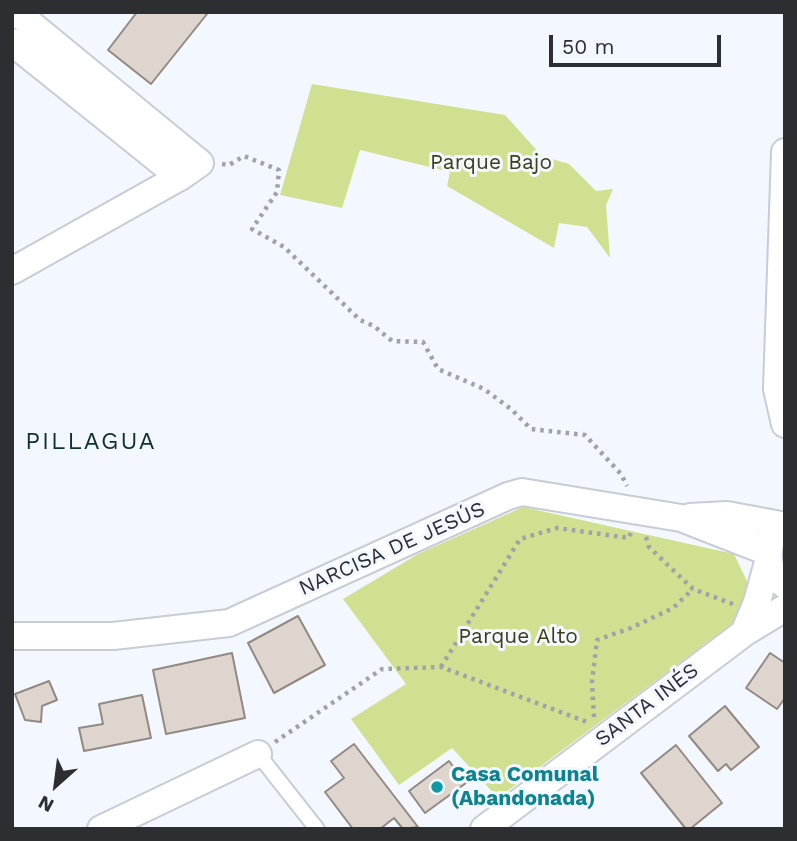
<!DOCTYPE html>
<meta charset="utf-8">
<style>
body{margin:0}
#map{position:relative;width:797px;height:841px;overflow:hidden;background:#f3f7ff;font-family:"Work Sans",sans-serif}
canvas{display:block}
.frame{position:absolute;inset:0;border:14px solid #2c2e32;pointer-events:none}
.north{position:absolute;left:21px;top:750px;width:70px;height:70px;-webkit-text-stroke:5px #f3f7ff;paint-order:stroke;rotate:208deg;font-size:19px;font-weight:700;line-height:28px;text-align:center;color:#2c2e32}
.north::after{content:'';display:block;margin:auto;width:24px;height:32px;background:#2c2e32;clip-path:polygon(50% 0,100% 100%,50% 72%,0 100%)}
.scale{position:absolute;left:549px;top:35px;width:172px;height:32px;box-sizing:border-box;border:4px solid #2c2e32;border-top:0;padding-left:9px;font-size:21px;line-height:24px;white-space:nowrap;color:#2c2e32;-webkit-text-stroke:5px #f3f7ff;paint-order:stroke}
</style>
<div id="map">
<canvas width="797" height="841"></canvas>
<div class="frame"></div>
<div class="north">N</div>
<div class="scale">50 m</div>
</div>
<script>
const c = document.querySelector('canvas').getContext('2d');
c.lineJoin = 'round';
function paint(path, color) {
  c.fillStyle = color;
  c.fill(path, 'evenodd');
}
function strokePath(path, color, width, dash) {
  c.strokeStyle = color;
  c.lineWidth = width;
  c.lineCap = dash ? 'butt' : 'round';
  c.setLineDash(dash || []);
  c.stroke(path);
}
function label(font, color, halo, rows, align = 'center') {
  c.font = font + ' "Work Sans",sans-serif';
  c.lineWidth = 6;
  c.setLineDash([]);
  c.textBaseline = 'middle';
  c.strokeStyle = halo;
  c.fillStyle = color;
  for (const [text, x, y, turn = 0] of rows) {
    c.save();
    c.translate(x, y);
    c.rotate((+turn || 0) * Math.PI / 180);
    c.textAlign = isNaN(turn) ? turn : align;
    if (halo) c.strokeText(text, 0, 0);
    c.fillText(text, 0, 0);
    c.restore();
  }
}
paint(new Path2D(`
 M312,84L505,115L542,156L569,164L596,191L613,189L606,205L610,258L587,227L559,223L554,248L447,186L450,172L360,150L342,208L280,195Z
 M523,507L734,554L753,594L733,623L498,798L452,748L399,785L351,719L406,684L343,599L418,554Z`), '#d0e091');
const building = new Path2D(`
 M137,12H204L207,14L151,84L108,50Z
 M298,616L325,665L274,693L248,643Z
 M232,653L245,718L166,734L153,670Z
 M770,653L785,663V698L777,709L746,688Z
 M49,681L57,700L42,706L41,722L25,720L15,694Z
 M142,695L151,738L84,751L79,728L103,724L99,704Z
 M725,706L759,747L731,770L726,764L718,771L689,736Z
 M354,744L418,827L403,829L394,818L380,829H353L325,792L344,778L331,761Z
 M676,745L722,803L690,829H686L641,773Z
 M449,761L466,783L425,813L409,791Z`);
paint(building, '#ded5ce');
strokePath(building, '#928982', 2);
const service = new Path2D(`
 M258,754L317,829`);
const minor = new Path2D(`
 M12,42L180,177
 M785,152L777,389L785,424
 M12,271L180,177L200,163L16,12
 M690,517L727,515L781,525
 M772,536C766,555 767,573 785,585
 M744,633L757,602L768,562
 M12,636H113L229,623L508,496L522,492L681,518L768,552
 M101,829L258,754
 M484,829L744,633L785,608`);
strokePath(service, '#c7ccd5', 18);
strokePath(minor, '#c7ccd5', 30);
strokePath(new Path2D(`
 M222,164L229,165L244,156L279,170L277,192L252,229L284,247L360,320L374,326L392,341L423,342L438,369L484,389L511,409L531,429L585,435L621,474L627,486
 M646,537L649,547L693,589L733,604
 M441,667L520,539L557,528L629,538L631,532
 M594,717L592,682L597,640L631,628L673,608L693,589
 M275,742L382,669L441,667L587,722`), '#9fa2a8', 4.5, [3.5, 5]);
strokePath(service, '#fff', 14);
strokePath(minor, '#fff', 26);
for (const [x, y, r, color] of [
 [437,787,7,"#0f9aa8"]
]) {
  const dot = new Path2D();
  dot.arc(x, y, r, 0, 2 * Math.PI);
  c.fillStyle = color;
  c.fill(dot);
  strokePath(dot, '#f3f7ff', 2.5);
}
label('21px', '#394016', '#f3f7ff', [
 ["Parque Bajo",491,163],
 ["Parque Alto",518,637]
]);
label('21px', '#2c2e32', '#f3f7ff', [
 ["NARCISA DE JESÚS",392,549,-24],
 ["SANTA INÉS",647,705,-37]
]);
label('bold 21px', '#0d838f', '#f3f7ff', [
 ["Casa Comunal",451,775],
 ["(Abandonada)",451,799]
], 'left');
c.letterSpacing = '2px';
label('24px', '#0e3035', '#f3f7ff', [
 ["PILLAGUA",91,442]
]);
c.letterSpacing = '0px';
</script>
